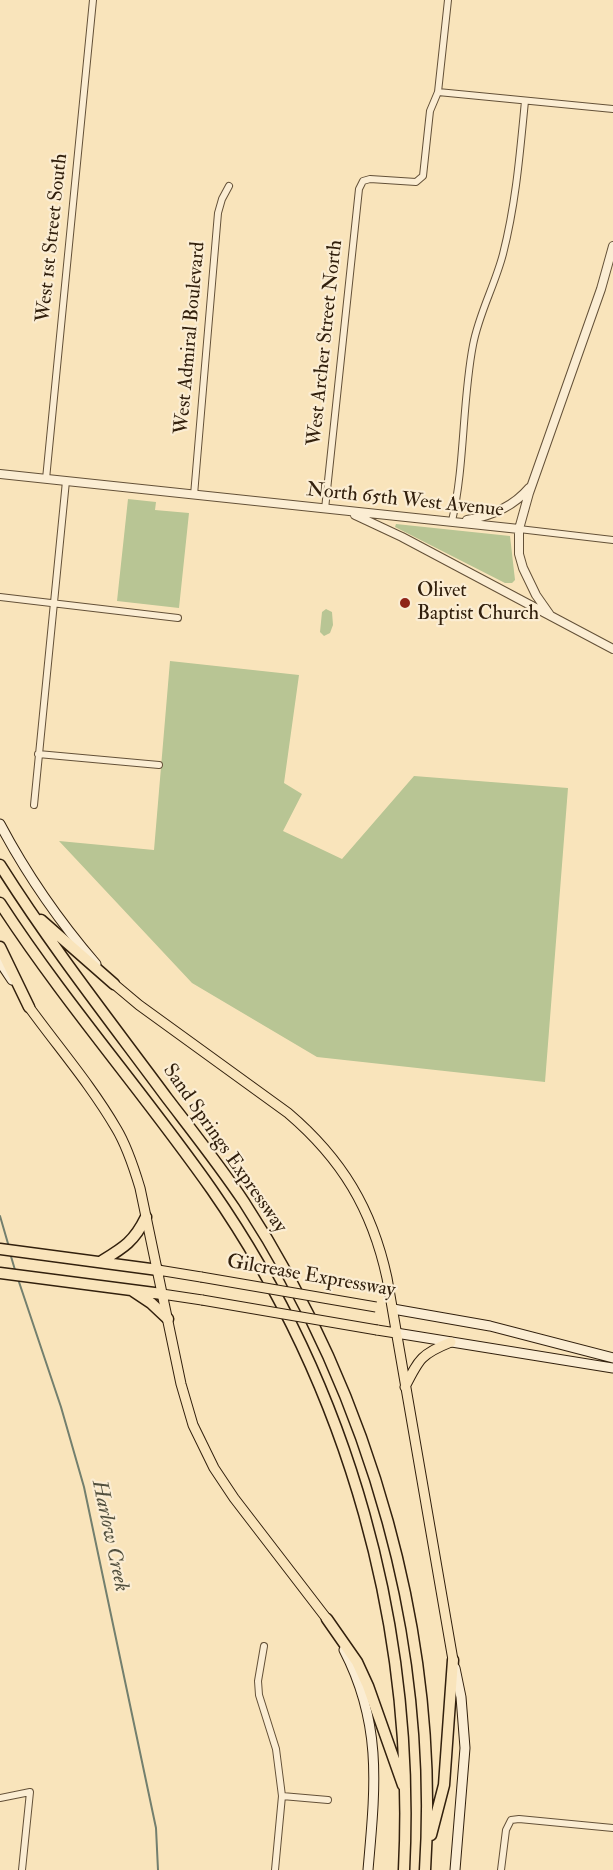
<!DOCTYPE html>
<style>
body{margin:0}
canvas{display:block;background:#f9e4bb}
</style>
<canvas width="613" height="1870"></canvas>
<script>
const c = document.querySelector('canvas').getContext('2d');
c.lineJoin = 'round';
function paint(path, color) {
  c.fillStyle = color;
  c.fill(path, 'evenodd');
}
function strokePath(path, color, width, dash) {
  c.strokeStyle = color;
  c.lineWidth = width;
  c.lineCap = dash ? 'butt' : 'round';
  c.setLineDash(dash || []);
  c.stroke(path);
}
function label(font, color, halo, rows, align = 'center') {
  c.font = font + ' "IM FELL Double Pica",serif';
  c.lineWidth = 4.5;
  c.setLineDash([]);
  c.textBaseline = 'middle';
  c.strokeStyle = halo;
  c.fillStyle = color;
  for (const [text, x, y, turn = 0] of rows) {
    c.save();
    c.translate(x, y);
    c.rotate((+turn || 0) * Math.PI / 180);
    c.textAlign = isNaN(turn) ? turn : align;
    if (halo) c.strokeText(text, 0, 0);
    c.fillText(text, 0, 0);
    c.restore();
  }
}
paint(new Path2D(`
 M128,499L156,502L155,510L189,513L179,608L117,601Z
 M396,524L510,536L515,580L512,583H505L395,527Z
 M326,609L332,612L333,625L330,633L324,636L320,632L322,612Z
 M170,661L299,675L284,783L302,794L283,831L342,859L414,776L568,788L545,1082L317,1057L192,983L59,841L154,850Z`), '#b8c594');
strokePath(new Path2D(`
 M0,1216L9,1247
 M10,1253L15,1270
 M18,1279L61,1407L84,1487L156,1828L158,1870`), '#737f6e', 2);
const minor = new Path2D(`
 M438,92L613,109
 M46,479L93,0
 M194,495L218,213L222,199L229,186
 M325,509L359,189L363,181L370,179L416,182L423,176L430,111L438,92L448,0
 M452,521C465,465 462,402 473,345C479,313 495,285 503,254C516,203 520,152 525,101
 M519,529L613,540
 M0,597L178,618
 M38,754L159,765
 M34,805L66,481
 M264,1646L258,1681L259,1695L276,1749L282,1796L275,1870
 M282,1796L328,1800
 M0,1798L30,1792L22,1870
 M501,1870L506,1830L511,1820L519,1819L613,1828`);
const tertiary = new Path2D(`
 M0,474L519,529
 M355,515L402,537L613,649
 M467,520C491,516 513,507 529,488
 M550,615L536,595L523,568L519,554V529L529,493L601,289L613,246`);
const secondary = new Path2D(`
 M0,824C27,875 59,921 96,964
 M0,962L12,980
 M393,1309L490,1326L613,1358
 M396,1333L613,1368
 M344,1650C383,1725 375,1789 368,1870
 M455,1668L461,1697L465,1748L455,1870`);
const primary = new Path2D(`
 M114,984L139,1005L288,1113C342,1159 372,1209 387,1278L453,1660
 M29,1007C58,1047 91,1085 116,1128C127,1146 134,1168 140,1188L181,1384L193,1425L214,1468L234,1498L327,1619
 M158,1270L201,1277
 M162,1294L202,1300
 M377,1330L396,1333
 M405,1387C419,1359 421,1354 451,1342`);
const motorway = new Path2D(`
 M0,865C51,946 110,1021 167,1098C193,1132 220,1166 244,1202C371,1397 440,1637 425,1870
 M0,903C65,1003 144,1093 212,1190C350,1389 416,1629 404,1870
 M41,920L114,984
 M0,947L29,1007
 M0,1249L158,1270
 M100,1262C123,1248 134,1242 146,1217
 M0,1273L162,1294
 M133,1291L151,1303L168,1319
 M327,1619L357,1662L368,1686L403,1785
 M431,1835L444,1785L453,1660`);
strokePath(minor, '#645138', 8);
strokePath(tertiary, '#645138', 10);
strokePath(secondary, '#32200d', 11);
strokePath(primary, '#32200d', 11);
strokePath(motorway, '#32200d', 13);
strokePath(minor, '#fbedd3', 6);
strokePath(tertiary, '#fbedd3', 8);
strokePath(secondary, '#fbedd3', 9);
strokePath(primary, '#f9e4bb', 9);
strokePath(motorway, '#f9e4bb', 10);
const primaryBridge = new Path2D(`
 M201,1277L376,1307
 M202,1300L377,1330`);
strokePath(primaryBridge, '#32200d', 11, []);
strokePath(primaryBridge, '#f9e4bb', 9);
for (const [x, y, r, color] of [
 [405,603,6,"#8f2418"]
]) {
  const dot = new Path2D();
  dot.arc(x, y, r, 0, 2 * Math.PI);
  c.fillStyle = color;
  c.fill(dot);
  strokePath(dot, '#fbedd3', 2);
}
label('20px', '#32200d', '#fbedd3', [
 ["West 1st Street South",53,238,-84],
 ["West Admiral Boulevard",191,338,-85],
 ["West Archer Street North",326,343,-84],
 ["North 65th West Avenue",405,501,6],
 ["Sand Springs Expressway",224,1149,55],
 ["Gilcrease Expressway",311,1277,10]
]);
label('20px', '#32200d', '#fbedd3', [
 ["Olivet",417,592],
 ["Baptist Church",417,615]
], 'left');
label('italic 21px', '#52503e', '#fbedd3', [
 ["Harlow Creek",109,1536,78]
]);
</script>
